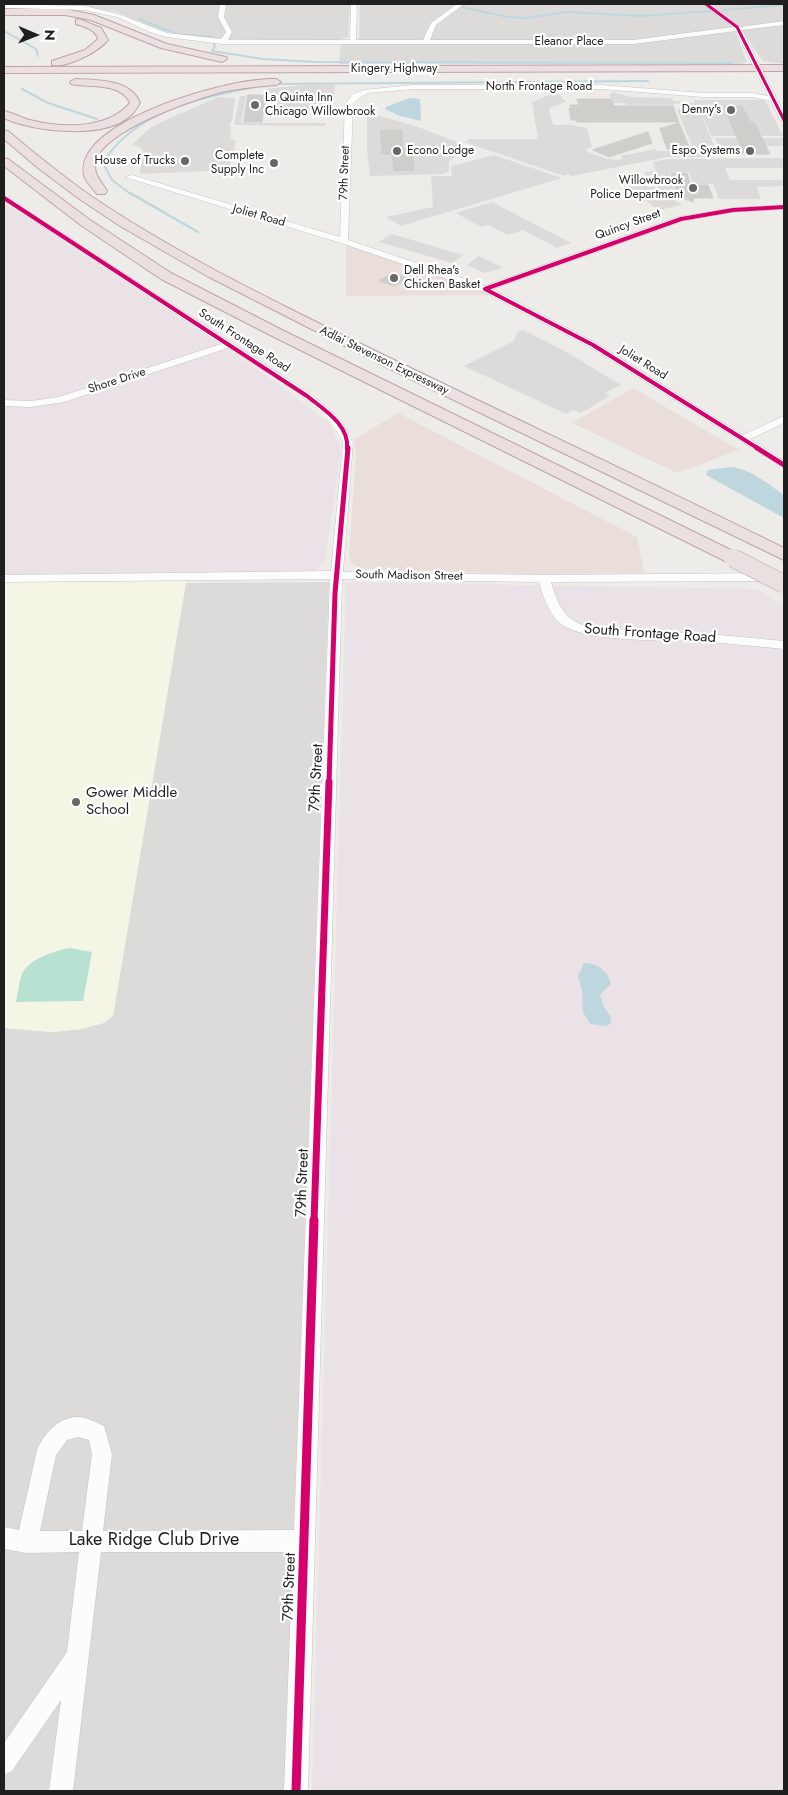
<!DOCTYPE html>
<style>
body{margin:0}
#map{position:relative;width:788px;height:1795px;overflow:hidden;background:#edece8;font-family:Jost,sans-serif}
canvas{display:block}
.frame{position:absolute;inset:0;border:5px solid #1f1f1f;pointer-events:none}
.north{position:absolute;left:10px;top:10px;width:50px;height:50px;-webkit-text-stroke:4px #fff;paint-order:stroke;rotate:91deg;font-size:14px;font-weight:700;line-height:20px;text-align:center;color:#1f1f1f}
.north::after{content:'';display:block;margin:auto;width:18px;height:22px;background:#1f1f1f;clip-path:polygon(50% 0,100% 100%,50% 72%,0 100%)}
</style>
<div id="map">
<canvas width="788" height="1795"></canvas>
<div class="frame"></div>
<div class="north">N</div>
</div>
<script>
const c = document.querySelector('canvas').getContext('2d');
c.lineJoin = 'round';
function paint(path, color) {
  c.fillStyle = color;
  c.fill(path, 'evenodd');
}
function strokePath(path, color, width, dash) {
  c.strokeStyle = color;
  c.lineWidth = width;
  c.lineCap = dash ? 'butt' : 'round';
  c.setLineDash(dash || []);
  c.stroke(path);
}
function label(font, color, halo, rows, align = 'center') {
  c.font = font + ' Jost,sans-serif';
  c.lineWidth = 4.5;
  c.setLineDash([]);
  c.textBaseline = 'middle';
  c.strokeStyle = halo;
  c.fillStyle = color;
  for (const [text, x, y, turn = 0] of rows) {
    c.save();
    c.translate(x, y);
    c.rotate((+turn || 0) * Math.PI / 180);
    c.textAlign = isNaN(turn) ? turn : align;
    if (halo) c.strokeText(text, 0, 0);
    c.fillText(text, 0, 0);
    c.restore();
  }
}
paint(new Path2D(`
 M4,4H350L348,37L338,40L207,39L160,31L117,12L81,7Z
 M360,4H703L734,28L747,62L740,64H339L341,42H359Z
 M710,4H784V64L763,61L736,23Z
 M304,85H335L333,107L329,109L271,110L274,93H265V89Z
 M613,92L631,97L671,98L673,101L695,103L694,100H765L783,136H711L703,117H721H702L717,153L711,154L712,157H667L572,176L568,174L564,176L464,142L470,139H538L532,102L554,93L559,94L566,102L549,108L552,122L554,125H572L587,128L592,148H586L588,152L607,159L617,160L623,159L620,156L656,149L658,151H694L677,109H682L681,104L674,103V105H626L624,103H613L609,95Z
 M240,96H246L241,123H326L325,126L237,125L234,124Z
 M219,97L235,98L232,121L229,124L231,127L230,139L236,140L229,170L139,174L144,154L141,148L132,145L140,137L151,127L172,117Z
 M374,114L418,127L462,144V153L449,161V171L444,174L370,176L367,150V115Z
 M715,138H783L784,146H718Z
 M494,155L562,178L401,226L386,217L433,207L431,176H452L451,166Z
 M784,158V168H725L730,180H784V186L757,187L761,199H719L713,184H693L689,172H669L674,189L662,191L657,187L655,181L647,180L645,172L656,171L653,162L668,159Z
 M641,178L682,205L659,210L619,182Z
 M492,202L571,243L557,248L523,230L508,235L488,225L481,227L456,213Z
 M392,234L463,255L452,263L379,242Z
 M479,256L503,268L484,273L467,265Z
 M523,330L563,350L621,385L605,393L610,396L581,413L572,410L566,414L464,366L514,341L517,332Z
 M329,582L284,1791H4V1028L52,1032L82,1029L113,1015L186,583Z`), '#dcdbd9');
paint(new Path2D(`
 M346,243L456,280L492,295L346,296Z
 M633,388L739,450L677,473L572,423Z
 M398,413L637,537L644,573L528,574L361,569L352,564L349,555L356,454L355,439Z`), '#eadedb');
paint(new Path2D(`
 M4,203L270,378L330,424L341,450L325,561L320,567L312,572L298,573L4,574Z
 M346,582L757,589L784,605V1791H312Z`), '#eae2e6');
paint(new Path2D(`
 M187,576L113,1016L104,1023L82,1029L52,1032L4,1028V578Z`), '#f5f5e5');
paint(new Path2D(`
 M70,948L92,952L83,1001L16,1002C18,993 19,982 22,974C30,958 54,951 70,948Z`), '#b7e1d1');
paint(new Path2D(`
 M410,98L420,99L421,121L400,116L385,109L386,107Z
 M731,467C751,469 768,484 784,495V518L706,475L708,470Z
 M584,963C596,962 609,972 611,984L600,995L604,1007L611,1017L610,1024L606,1026L590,1024L583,1012L582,990L578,976Z`), '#bed6de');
strokePath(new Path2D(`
 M449,4L453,5
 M462,7L508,17L526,18L567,12L641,16L710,11
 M724,10L784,5
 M139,19L177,34L213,37
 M4,31L36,49L38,56
 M214,44L215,46L212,51L263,59L316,62L732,63
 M273,84L648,81
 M22,89L48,103L97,119
 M132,195L112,180L103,163C133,112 201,97 256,87`), '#bed6de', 2);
strokePath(new Path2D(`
 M130,193L198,232`), '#bed6de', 2.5);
const building = new Path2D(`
 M248,95H266L262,122H244Z
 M577,99H611L614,106H673L679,122H577L576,120H571L569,108H571L570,105H579Z
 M724,106H742L750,122H754L770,154H744Z
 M679,123L690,149H667L660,129Z
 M381,130H402L403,148H412L414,170L394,171L392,154H382Z
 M648,132L652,143L609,157L593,150Z
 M671,173H687L691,185H708L713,198H693L694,202L678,197Z
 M393,273L408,278L394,286L379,281Z`);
paint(building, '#d0cecb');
strokePath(building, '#d0ceca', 1);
const minor = new Path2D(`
 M4,4L85,6L121,15L167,33L221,39L226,32L218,17L220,4H226L224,17L232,32L228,40H350L351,4H357L356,40H423L431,23L457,4H464L436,25L430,40H633L733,27L703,4H710L740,27L784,21V25L742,30L784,113V122L780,120L771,101L752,97H703L601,89H413L368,93L359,98L353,104L348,240L485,286L678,217L733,208L784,205V209L733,212L683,221L493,289L596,343L743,435L784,416V423L750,439L784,461V468L590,347L482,291L341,243L125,177L132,175L340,237L345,104L353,94L364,90L413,85H601L703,93H752L768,96L736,31L633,44H223L166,37L150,32L117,17L85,10L4,8Z
 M4,196L311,394L341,420L353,443L343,572L544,575L772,573L778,577L772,581L551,582C559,608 565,621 592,628L709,634L784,641V649C755,646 725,643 696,641C663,640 593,642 566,627C550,618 544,599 539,582L342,579L308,1791H284L293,1552H101L73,1791H49L61,1700L12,1771L4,1775V1743L67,1652L79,1552L27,1553L4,1549V1527L19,1530L37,1450C44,1434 58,1417 78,1417C86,1417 97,1423 104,1426L112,1454L103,1531L294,1530L330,579L4,582V575L331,571L343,443C330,405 261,370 228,348L64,402L31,407L4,406V400L31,401L59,397L221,344L4,201ZM78,1437L89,1440L92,1454L82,1531H40L56,1455L67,1440Z`);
const highway = new Path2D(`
 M4,9H65L94,15L167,44L226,57L227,59L222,62L161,48L91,20L65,15H4Z
 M79,19L101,28L108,40C98,52 68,68 52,65V61L85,50L98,39C95,29 85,27 76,24V20Z
 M784,65V71L4,73V67Z
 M75,79C97,80 131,79 140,103C137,107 135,112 131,115C106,140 33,132 4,118V111C14,113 23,119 34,121C64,128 108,129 130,103C121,82 89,88 71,84L70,82Z
 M269,79H276L281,82L276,85C259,86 243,88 226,91C197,98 106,129 96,160C92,173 101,181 107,191L105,194H97C93,188 85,181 84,175C75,128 190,93 224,86C239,82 254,80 269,79Z
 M4,130L8,131C34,153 60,174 88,194C182,258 286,307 388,357C520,421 653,483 784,548V560L396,372L207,276L120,226L78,198L38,168L4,139Z
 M4,158L8,159L90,220L171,273L284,331L739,554L742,558L739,562L733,563L727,562L274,337L161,279L82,226L4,166Z`);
strokePath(minor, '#c4c4c2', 1);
strokePath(highway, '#c0a2a9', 2);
paint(minor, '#fcfcfc');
paint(highway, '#eae0e0');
const highwayBridge = new Path2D(`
 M733,558L784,584`);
strokePath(highwayBridge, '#c0a2a9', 19, []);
strokePath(highwayBridge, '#eae0e0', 18);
strokePath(new Path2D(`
 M706,4L737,27L784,120`), '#d6006c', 3);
strokePath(new Path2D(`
 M4,198L307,396C323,409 350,425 347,449
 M485,289L593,345L759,449
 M485,289L681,219L733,210L784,207`), '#d6006c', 4);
strokePath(new Path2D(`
 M757,448L784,465
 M329,783L335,593L348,448`), '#d6006c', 5);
strokePath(new Path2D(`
 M314,1221L329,782`), '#d6006c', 7);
strokePath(new Path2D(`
 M296,1791L314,1220`), '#d6006c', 9);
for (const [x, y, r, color] of [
 [255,105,5,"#676765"],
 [731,110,5,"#676765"],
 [397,151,5,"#676765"],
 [750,151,5,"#676765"],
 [185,161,5,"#676765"],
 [274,163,5,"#676765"],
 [693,188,5,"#676765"],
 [394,278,5,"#676765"],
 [76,802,5,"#676765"]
]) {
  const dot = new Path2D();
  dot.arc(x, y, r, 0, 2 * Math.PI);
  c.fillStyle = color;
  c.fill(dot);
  strokePath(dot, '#fff', 2);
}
label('12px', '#1f1f1f', '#fff', [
 ["Eleanor Place",569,42],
 ["Kingery Highway",394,69],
 ["North Frontage Road",539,87],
 ["79th Street",345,173,-88],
 ["Joliet Road",259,216,16],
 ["Quincy Street",628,225,-20],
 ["South Frontage Road",244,341,33],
 ["Adlai Stevenson Expressway",384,361,26],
 ["Joliet Road",643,363,32],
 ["Shore Drive",117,381,-18],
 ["South Madison Street",409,576,1]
]);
label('12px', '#1f1f1f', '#fff', [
 ["La Quinta Inn",265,98,"left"],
 ["Chicago Willowbrook",265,112,"left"],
 ["Denny's",721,110],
 ["Econo Lodge",407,151,"left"],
 ["Espo Systems",740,151],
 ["Complete",264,156],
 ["Supply Inc",264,170],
 ["House of Trucks",175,161],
 ["Willowbrook",683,181],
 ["Police Department",683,195],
 ["Dell Rhea's",404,271,"left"],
 ["Chicken Basket",404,285,"left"]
], 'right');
label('15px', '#1f1f1f', '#fff', [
 ["South Frontage Road",650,634,4],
 ["79th Street",317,778,-87],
 ["79th Street",303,1183,-88],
 ["79th Street",290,1587,-88]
]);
label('15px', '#1f1f1f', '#fff', [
 ["Gower Middle",86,793],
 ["School",86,810]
], 'left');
label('18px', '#1f1f1f', '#fff', [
 ["Lake Ridge Club Drive",154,1541]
]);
</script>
